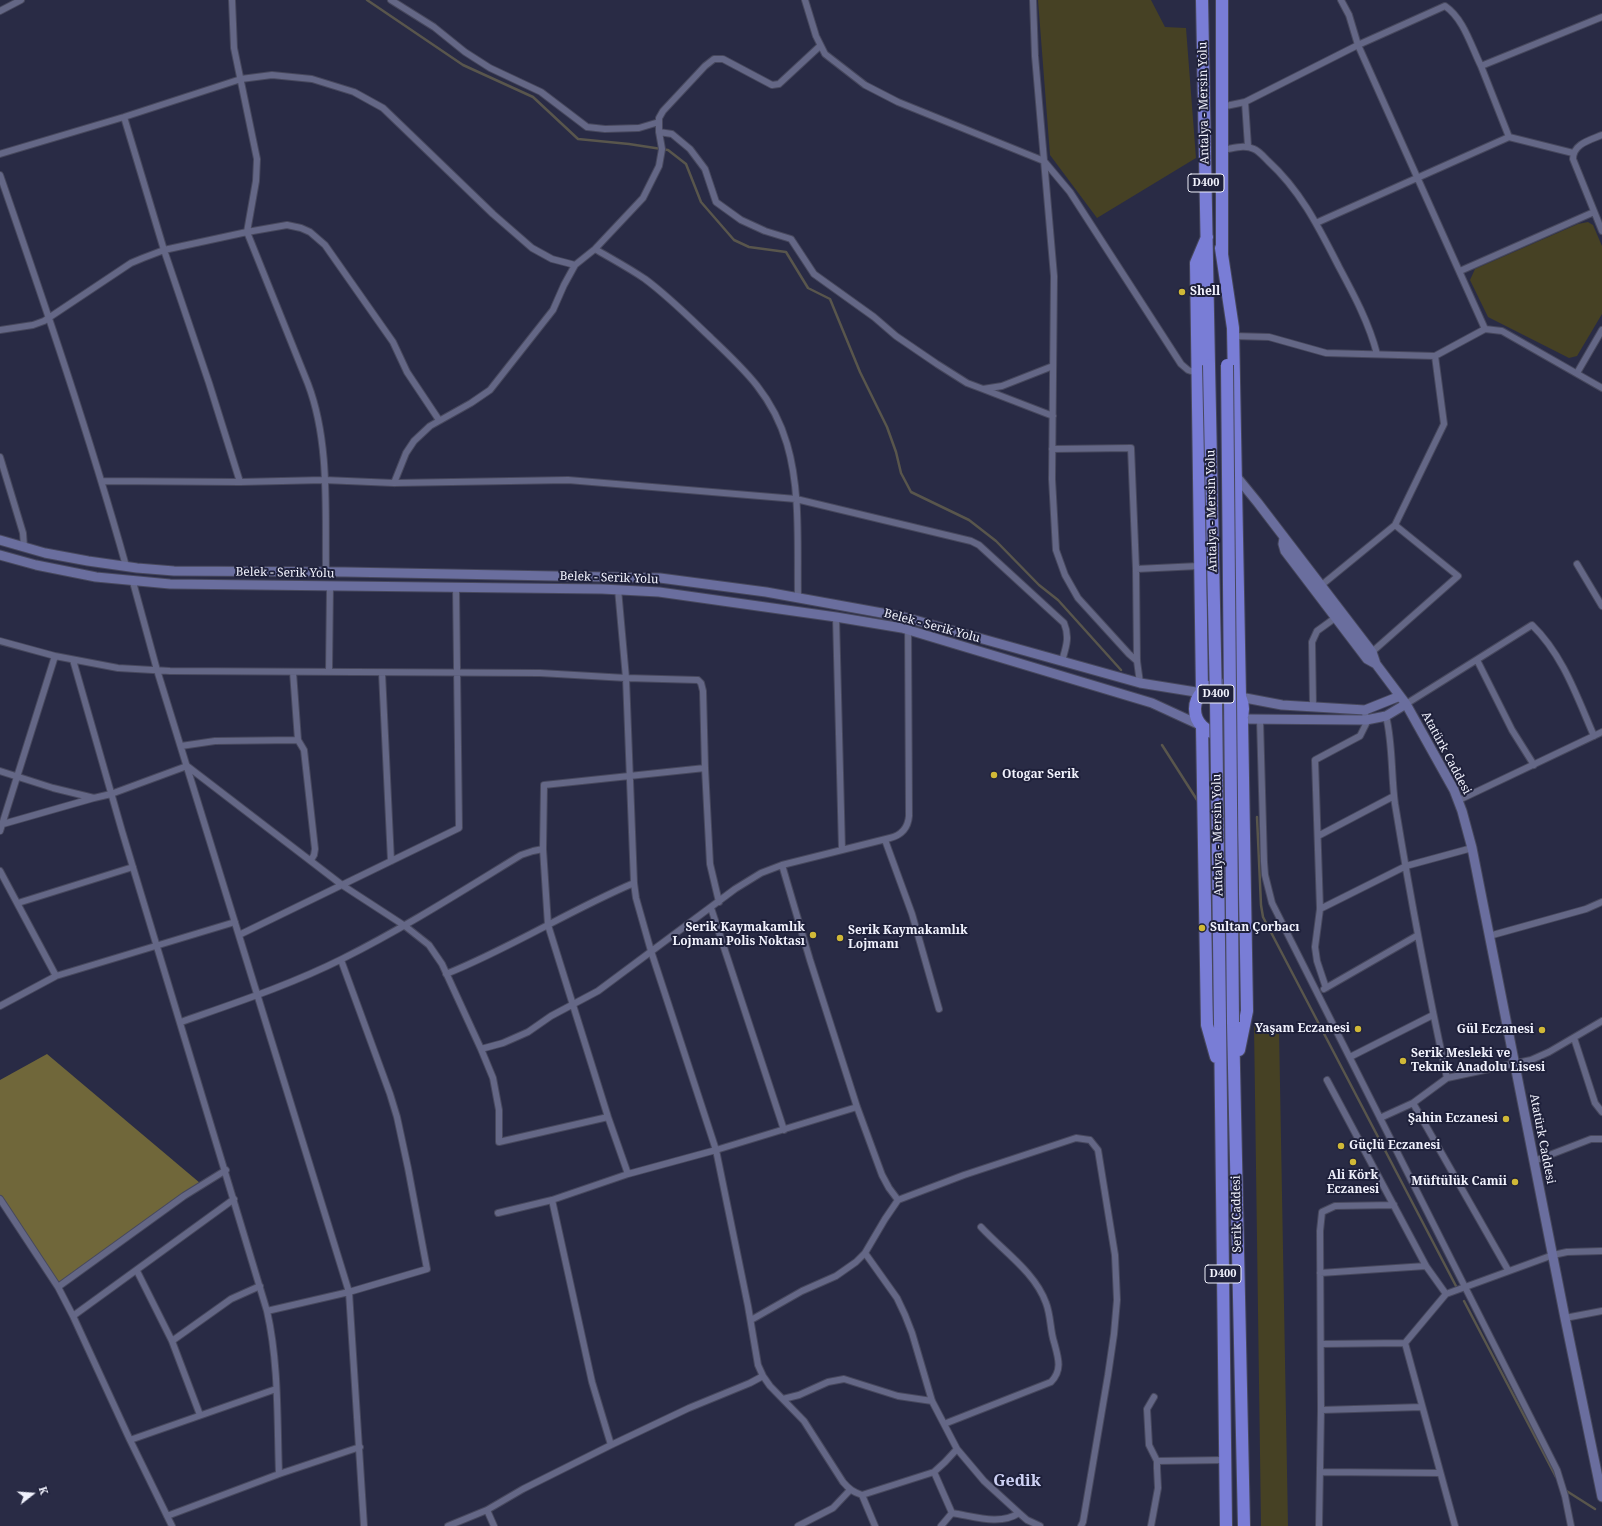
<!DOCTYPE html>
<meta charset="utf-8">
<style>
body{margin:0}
#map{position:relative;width:1602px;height:1526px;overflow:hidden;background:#292b45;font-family:"Noto Serif",serif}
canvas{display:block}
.north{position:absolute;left:12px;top:1474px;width:40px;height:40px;-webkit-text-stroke:3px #1f213b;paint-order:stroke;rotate:73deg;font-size:11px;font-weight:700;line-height:16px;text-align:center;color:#f0f1fc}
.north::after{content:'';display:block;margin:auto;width:14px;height:18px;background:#f0f1fc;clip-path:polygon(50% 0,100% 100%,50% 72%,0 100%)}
</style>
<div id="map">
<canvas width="1602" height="1526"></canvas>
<div class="north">K</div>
</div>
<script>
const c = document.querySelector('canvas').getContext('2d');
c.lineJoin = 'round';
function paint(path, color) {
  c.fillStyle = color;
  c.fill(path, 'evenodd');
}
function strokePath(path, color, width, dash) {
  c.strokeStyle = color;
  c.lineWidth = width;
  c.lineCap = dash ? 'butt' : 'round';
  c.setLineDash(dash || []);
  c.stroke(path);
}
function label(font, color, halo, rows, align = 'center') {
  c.font = font + ' "Noto Serif",serif';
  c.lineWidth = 4;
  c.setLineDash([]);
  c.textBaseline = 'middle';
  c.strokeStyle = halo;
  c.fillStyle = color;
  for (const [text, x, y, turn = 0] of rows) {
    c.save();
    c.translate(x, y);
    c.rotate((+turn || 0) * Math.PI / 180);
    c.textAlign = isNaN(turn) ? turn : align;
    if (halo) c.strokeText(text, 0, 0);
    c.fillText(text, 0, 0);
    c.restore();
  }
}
paint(new Path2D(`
 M1038,0H1151L1165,27L1186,28L1196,158L1097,218L1050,155Z
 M1588,222L1593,225L1602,246V314L1577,356L1569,358L1488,317L1470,280L1475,269L1578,224Z
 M1254,1025L1279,1028L1288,1526H1261Z`), '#464124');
paint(new Path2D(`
 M47,1054L200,1183L57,1285L0,1201V1080Z`), '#70673a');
strokePath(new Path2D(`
 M367,0L463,65L533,97L578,139L629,144L668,150L686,164L701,202L734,240L749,247L786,252L808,288L830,299L860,372L887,427L896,452L901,473L911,492L969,520L996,541L1039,585L1058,600L1121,670
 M1162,745L1199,803
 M1257,817L1261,905L1263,917L1457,1288
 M1464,1301L1556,1477
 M1565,1490L1595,1509`), '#59564c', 2.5);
const street = new Path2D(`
 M232,0L234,48L257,159L256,181L247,232L308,384C330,442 325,510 326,572
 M391,0L434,27L465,52L490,68L541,92L587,127L605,129L639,128L659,122
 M805,0L816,36L825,54L865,85L898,102L1044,161L1070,192L1181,364L1188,370L1197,373
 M1033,0L1035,56L1054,276L1052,479L1056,550L1065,575L1078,598L1129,654L1137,661
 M1341,0L1349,15L1358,45L1485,329
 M0,11L21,0
 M1481,66L1509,137
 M1245,102L1248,146
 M1221,107L1245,102L1358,45L1445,6C1464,19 1471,46 1481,66L1602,17
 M124,117L164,250L209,383L240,482
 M659,132L672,134L690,149L705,169L716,202L741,220L765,231L791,239L814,274L874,317L896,336L937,364L967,383L983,389L1002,386L1053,366
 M1602,135C1590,140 1573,144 1573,159L1602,231
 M1221,150C1232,149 1244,144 1254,149C1259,151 1264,157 1268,161C1301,191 1319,228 1339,267C1354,295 1369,323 1377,354
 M0,154L124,117L241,79L272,75L312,79L354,92L383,108L493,214L532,248L552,259L575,265
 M0,175C45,305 89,434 126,566
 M1316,223L1509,137L1573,153
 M595,249C612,259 629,268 645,279C668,296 689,317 710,337C745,370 773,396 787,444C801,491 797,548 798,598
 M1460,271L1594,212
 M0,330L33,325L44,321L131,263L143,258L164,250L247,232L287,225L301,228L310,232L325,245L393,342L407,372L439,420
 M1233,336L1269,337L1326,353L1435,356L1485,329L1502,331L1602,388
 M1577,373L1602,330
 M983,389L1053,416
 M1052,449L1131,448L1136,569L1137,661L1140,683
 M0,457L23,533L24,547
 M102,481L240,482L324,480L394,483L568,480L796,499L971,541L979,545L1064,623C1070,637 1066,647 1062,661
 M394,483L406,453L414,441L430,426L471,403L490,390L553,310L564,285L575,265L595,249L643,198L659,166L662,149L659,132V118L663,111L705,66L714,59H723L772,85L779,84L820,46
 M1577,564L1602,606
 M1136,569L1199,566
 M133,582L157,670L349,1292L364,1526
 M1318,588L1395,525L1444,424L1435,356
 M618,589L626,678L634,883L636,898L651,951L716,1150L748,1306L758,1365L763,1376L770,1386L804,1421L843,1482C849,1489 853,1492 862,1495L934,1472L945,1462L957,1449
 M836,617L842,850
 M0,641L55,656L118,668L170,671L540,673L626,678L698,680L701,683L703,691L705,768L710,864L719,902
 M1372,652L1458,576L1395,525
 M73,660L122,831L267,1311C279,1364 277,1420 279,1474
 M1477,660L1512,730L1534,765
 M293,672L298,740L304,750L315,849L314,855L311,860
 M329,672L330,586
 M382,673L391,861
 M1406,704L1532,625C1563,655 1577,697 1594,736
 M1313,707L1312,642L1317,631L1335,618
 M1386,716C1393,745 1391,775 1395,804C1410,895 1427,987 1447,1078
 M1260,720L1264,862L1265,875L1272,903L1557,1470L1565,1496L1571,1526
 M181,746L215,741L298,740
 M187,766L342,885L405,926L429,945L442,964L481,1049L493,1078L499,1110V1142L608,1117
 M0,771L53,788L94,798L111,794L187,766
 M1459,800L1602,732
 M3,824L94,798
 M0,831L55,656
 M1318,836L1394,796
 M885,840L912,914L939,1009
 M782,865L810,960L857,1107L882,1175L889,1188L898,1200L964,1175L1076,1138L1090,1140L1098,1150L1115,1255L1117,1300L1114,1334L1108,1375L1083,1522L1081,1526
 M0,871L56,976
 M18,903L133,867
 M711,908L784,1130
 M1320,909L1406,866L1472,848
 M239,935L459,828L456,587
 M1489,936L1586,909L1602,902
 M446,974C511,948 570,910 634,883
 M1326,988L1317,961L1315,947L1320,909L1315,760L1360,736L1366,724L1365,710
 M1324,989L1418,935
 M0,1006L56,976L235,922
 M181,1022C235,1003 290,985 342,959C404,928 462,891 521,855L533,851L543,849
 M1574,1038L1595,1103L1602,1112
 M481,1049L503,1043L528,1032L551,1016L598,991L735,889L761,873L782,865L890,838C902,835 908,828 909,816L908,618
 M1350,1057L1433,1015
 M1327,1080L1426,1266L1446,1294
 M1413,1103L1508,1270
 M1380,1118L1413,1103L1447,1078L1531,1060L1549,1052L1602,1021
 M1534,1161L1591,1139H1602
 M628,1174L608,1117L548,925L543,849L544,785L705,768
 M0,1199L58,1287L73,1316L130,1440L172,1526
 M552,1200L592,1382L611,1445
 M498,1213L552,1200L628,1174L716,1150L857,1107
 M865,1253L897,1298L905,1315L912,1333L932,1401L957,1449L984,1481L1019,1513L1027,1520L1040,1526
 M137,1271L172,1341L200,1415
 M1320,1273L1426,1266
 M58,1287L184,1196L226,1170
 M267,1311L349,1292L427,1269L408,1168L397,1117L390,1094L341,960
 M73,1316L234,1199
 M1565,1318L1602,1311
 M751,1320L802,1291L836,1276L856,1262L865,1253L885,1219L898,1200
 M172,1341L231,1299L260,1286
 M1405,1343L1446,1294L1553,1255L1567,1252L1602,1251
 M1405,1343L1455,1526
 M1321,1344L1405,1343
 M783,1399L799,1395L828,1382L844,1379L898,1396L932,1401
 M1321,1410L1422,1407
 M944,1424L1051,1382C1063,1370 1058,1357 1054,1342C1050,1330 1051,1316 1046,1303C1035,1272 1003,1251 981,1227
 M130,1440L276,1389
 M1157,1461L1224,1460
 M934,1472L952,1513
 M1320,1472L1440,1473
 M862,1495L875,1526
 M487,1510L494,1526
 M167,1516L279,1474L360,1447
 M448,1526L487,1510L523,1489L611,1445L689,1408L750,1383L763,1376
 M798,1526L833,1508L850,1490
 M941,1526L952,1513C973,1516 1000,1526 1019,1513
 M1151,1526L1158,1488L1157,1468V1461L1149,1445L1147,1409L1154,1397
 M1319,1526L1321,1410L1320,1231L1322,1212L1335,1206L1394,1205`);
const secondary = new Path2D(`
 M1236,476L1258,503L1372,652L1376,664L1406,704L1454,790L1462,811L1472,848L1565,1318L1602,1497
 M1284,538L1283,544L1285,551L1367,659L1376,664
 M0,540L45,553L88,561L137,568L174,571L345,572L660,578L766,592L904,617L1140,683L1202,693
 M0,555L36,565L96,577L170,584L602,589L659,592L836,617L902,628L1152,703L1202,726
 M1240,697L1282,705L1365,710L1400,696
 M1242,719L1366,720L1386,716L1406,704`);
const highway = new Path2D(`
 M1202,0L1209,365
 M1221,248L1233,328L1240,697
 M1222,255V0
 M1195 709a24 24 0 1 1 48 0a24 24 0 1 1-48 0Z
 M1202,693L1196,263L1207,237
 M1202,726L1207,1025L1216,1057
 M1220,1022L1226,1526
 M1233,1022L1244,1526
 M1239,1050L1247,1011L1242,719`);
strokePath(street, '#47485d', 8);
strokePath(secondary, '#47485d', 11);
strokePath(highway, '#47485d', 14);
strokePath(street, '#646786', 6);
strokePath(secondary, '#6a6e9e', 9);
strokePath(highway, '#797dd6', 12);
const highwayBridge = new Path2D(`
 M1209,365L1216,701L1220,1022
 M1227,365L1233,1022`);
strokePath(highwayBridge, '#47485d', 14, []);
strokePath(highwayBridge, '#797dd6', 12);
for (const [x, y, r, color] of [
 [1182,292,4,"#d0b837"],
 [994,775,4,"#d0b837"],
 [1202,928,4,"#d0b837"],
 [813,935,4,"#d0b837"],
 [840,938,4,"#d0b837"],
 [1358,1029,4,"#d0b837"],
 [1542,1030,4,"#d0b837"],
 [1403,1061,4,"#d0b837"],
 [1506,1119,4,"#d0b837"],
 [1341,1146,4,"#d0b837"],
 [1353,1162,4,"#d0b837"],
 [1515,1182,4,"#d0b837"]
]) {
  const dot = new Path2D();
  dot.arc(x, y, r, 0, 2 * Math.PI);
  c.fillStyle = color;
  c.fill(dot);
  strokePath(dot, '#1f213b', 1.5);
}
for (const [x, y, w] of [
 [1206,183,36],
 [1216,694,36],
 [1223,1274,36]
]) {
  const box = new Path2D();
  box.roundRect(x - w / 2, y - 9, w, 18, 3);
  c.fillStyle = '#1f213b';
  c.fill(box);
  strokePath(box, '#f0f1fc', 1);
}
label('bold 11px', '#f0f1fc', null, [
 ["D400",1206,183],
 ["D400",1216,694],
 ["D400",1223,1274]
]);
label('12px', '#f0f1fc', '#1f213b', [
 ["Antalya - Mersin Yolu",1204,103,-91],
 ["Antalya - Mersin Yolu",1212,511,-91],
 ["Belek - Serik Yolu",285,573,1],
 ["Belek - Serik Yolu",609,578,2],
 ["Belek - Serik Yolu",932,626,15],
 ["Atatürk Caddesi",1446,753,62],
 ["Antalya - Mersin Yolu",1218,835,-91],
 ["Atatürk Caddesi",1542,1139,79],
 ["Serik Caddesi",1237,1214,-91]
]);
label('bold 12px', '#f0f1fc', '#1f213b', [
 ["Shell",1190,292],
 ["Otogar Serik",1002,775],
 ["Serik Kaymakamlık",805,928,"right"],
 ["Lojmanı Polis Noktası",805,942,"right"],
 ["Sultan Çorbacı",1210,928],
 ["Serik Kaymakamlık",848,931],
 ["Lojmanı",848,945],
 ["Yaşam Eczanesi",1350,1029,"right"],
 ["Gül Eczanesi",1534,1030,"right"],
 ["Serik Mesleki ve",1411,1054],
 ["Teknik Anadolu Lisesi",1411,1068],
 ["Şahin Eczanesi",1498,1119,"right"],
 ["Güçlü Eczanesi",1349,1146],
 ["Ali Körk",1353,1176,"center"],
 ["Eczanesi",1353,1190,"center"],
 ["Müftülük Camii",1507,1182,"right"]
], 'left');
label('bold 16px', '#ccd0f3', '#1f213b', [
 ["Gedik",1017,1481]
]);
</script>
